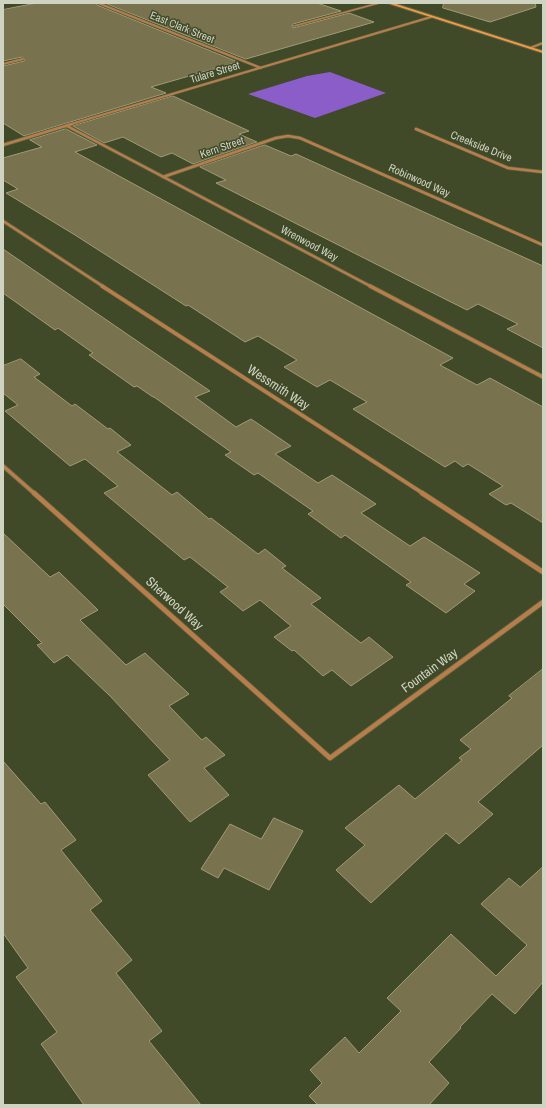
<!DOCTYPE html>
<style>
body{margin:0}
#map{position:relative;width:546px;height:1108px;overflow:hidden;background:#404928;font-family:"Archivo Narrow",sans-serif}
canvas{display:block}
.frame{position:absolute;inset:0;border:4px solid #ced4c1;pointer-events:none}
</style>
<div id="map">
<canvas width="546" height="1108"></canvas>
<div class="frame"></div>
</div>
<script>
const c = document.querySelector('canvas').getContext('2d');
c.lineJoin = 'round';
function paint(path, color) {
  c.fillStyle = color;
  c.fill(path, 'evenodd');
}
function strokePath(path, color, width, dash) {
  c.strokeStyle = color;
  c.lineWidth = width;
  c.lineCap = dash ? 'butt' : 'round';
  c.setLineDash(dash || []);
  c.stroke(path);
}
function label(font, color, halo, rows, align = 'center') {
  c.font = font + ' "Archivo Narrow",sans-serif';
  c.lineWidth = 3;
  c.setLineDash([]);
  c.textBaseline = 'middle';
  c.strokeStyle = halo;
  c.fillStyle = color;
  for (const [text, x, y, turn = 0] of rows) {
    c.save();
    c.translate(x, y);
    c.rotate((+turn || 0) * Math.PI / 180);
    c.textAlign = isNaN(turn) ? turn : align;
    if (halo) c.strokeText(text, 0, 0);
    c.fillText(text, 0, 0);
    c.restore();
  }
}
paint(new Path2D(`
 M330,72L386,93L315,118L248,94L307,76Z`), '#8a5dc9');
const building = new Path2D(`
 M37,3H96L97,5L238,62L151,87L166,93L24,136L3,123V66L24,61L25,59L22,57L3,61V10Z
 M105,3H317L341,11L293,24L292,26L293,28L349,13L374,22L246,59Z
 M444,3H535L536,7L490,22L443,8Z
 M173,96L249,131L239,134L257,142L193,164L172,153L161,157L123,137L104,143L73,126Z
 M66,129L97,145L75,152L453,358L440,365L477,385L490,378L543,407V523L511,503L506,505L489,494L503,486L468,464L463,467L455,461L445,467L353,409L367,402L330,380L317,387L284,367L297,360L258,336L245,342L188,305L186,306L75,235L6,193L18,189L3,180V158L42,147L30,140Z
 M265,145L291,156L296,154L543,266V348L507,329L518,324L478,304L467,310L441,297L216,183L226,180L200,167Z
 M3,249L210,391L195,397L236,427L251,419L291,446L275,454L318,483L332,475L376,504L361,513L410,546L424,537L480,573L464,584L475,591L446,613L406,585L411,582L345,535L341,538L308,514L313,511L258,473L254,475L225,455L231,452L154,397H153L137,386L134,387L89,355L93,353L58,328L55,330L3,293Z
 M21,359L40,374L34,377L72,406L75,404L108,429L110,428L131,445L117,452L172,495L177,492L209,519L211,518L258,554L265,549L286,566L282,568L321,598L311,604L361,643L369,637L393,657L351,686L332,670L323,676L294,650L292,651L274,637L291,626L260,600L243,611L220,592L228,587L190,557L184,560L104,493L118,486L85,459L70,466L5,411L18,405L3,393V366Z
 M3,533L50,577L59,572L98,610L80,620L126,665L145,653L189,694L169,706L202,740L206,737L225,755L204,768L229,795L190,822L148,775L170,760L110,696L67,655L54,663L37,645L42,643L3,604Z
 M543,669V745L478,802L493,814L459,844L446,833L371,903L336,870L365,845L345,828L399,785L415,799L462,760L459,758L471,749L460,740L512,698L509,696Z
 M3,761L41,804L45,802L76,840L61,850L102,901L90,910L132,960L116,973L162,1031L149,1041L201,1105H84L41,1044L57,1032L16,977L28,968L3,933Z
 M274,818L303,831L269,890L224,868L218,878L201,869L230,824L261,839Z
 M543,867V982L515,1014L492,994L460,1027L461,1028L429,1062L449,1083L429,1105H318L309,1096L322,1083L310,1070L345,1037L359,1053L401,1011L387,998L451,934L496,976L527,945L481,904L509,878L520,887Z`);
paint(building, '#78724e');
strokePath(building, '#a09b75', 1);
const lane = new Path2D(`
 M294,26L379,3`);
const streetFar3 = new Path2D(`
 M98,3L261,68
 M530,48L543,43
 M3,64L23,59
 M68,125L431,17`);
const streetFar2 = new Path2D(`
 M67,126L372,287
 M416,129L508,168L543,172
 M3,145L72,124
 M163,177L276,138L288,136L300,138L543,245
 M3,221L104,287`);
const streetFar1 = new Path2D(`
 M102,286L424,494
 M370,286L543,377
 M3,466L35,494`);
const street = new Path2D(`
 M34,493L330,758L543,602
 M422,493L543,572`);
const secondary = new Path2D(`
 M387,3H393L543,51V53Z`);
strokePath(lane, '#5c6547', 2.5);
strokePath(streetFar3, '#5c6547', 3);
strokePath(streetFar2, '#5c6547', 4);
strokePath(streetFar1, '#5c6547', 5);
strokePath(street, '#5c6547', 6);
strokePath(secondary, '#5c6547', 2);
strokePath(lane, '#b87d49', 1.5);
strokePath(streetFar3, '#b87d49', 2);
strokePath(streetFar2, '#b87d49', 2.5);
strokePath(streetFar1, '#b87d49', 3.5);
strokePath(street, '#b87d49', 4.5);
paint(secondary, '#f79a3f');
label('11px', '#ced4c1', '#404928', [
 ["East Clark Street",182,28,22],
 ["Tulare Street",215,73,-17],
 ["Creekside Drive",481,147,22],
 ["Kern Street",222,148,-19],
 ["Robinwood Way",419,181,24],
 ["Wrenwood Way",309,244,28]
]);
label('13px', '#ced4c1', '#404928', [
 ["Wessmith Way",278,388,33],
 ["Sherwood Way",174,604,42],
 ["Fountain Way",430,671,-36]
]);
</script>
